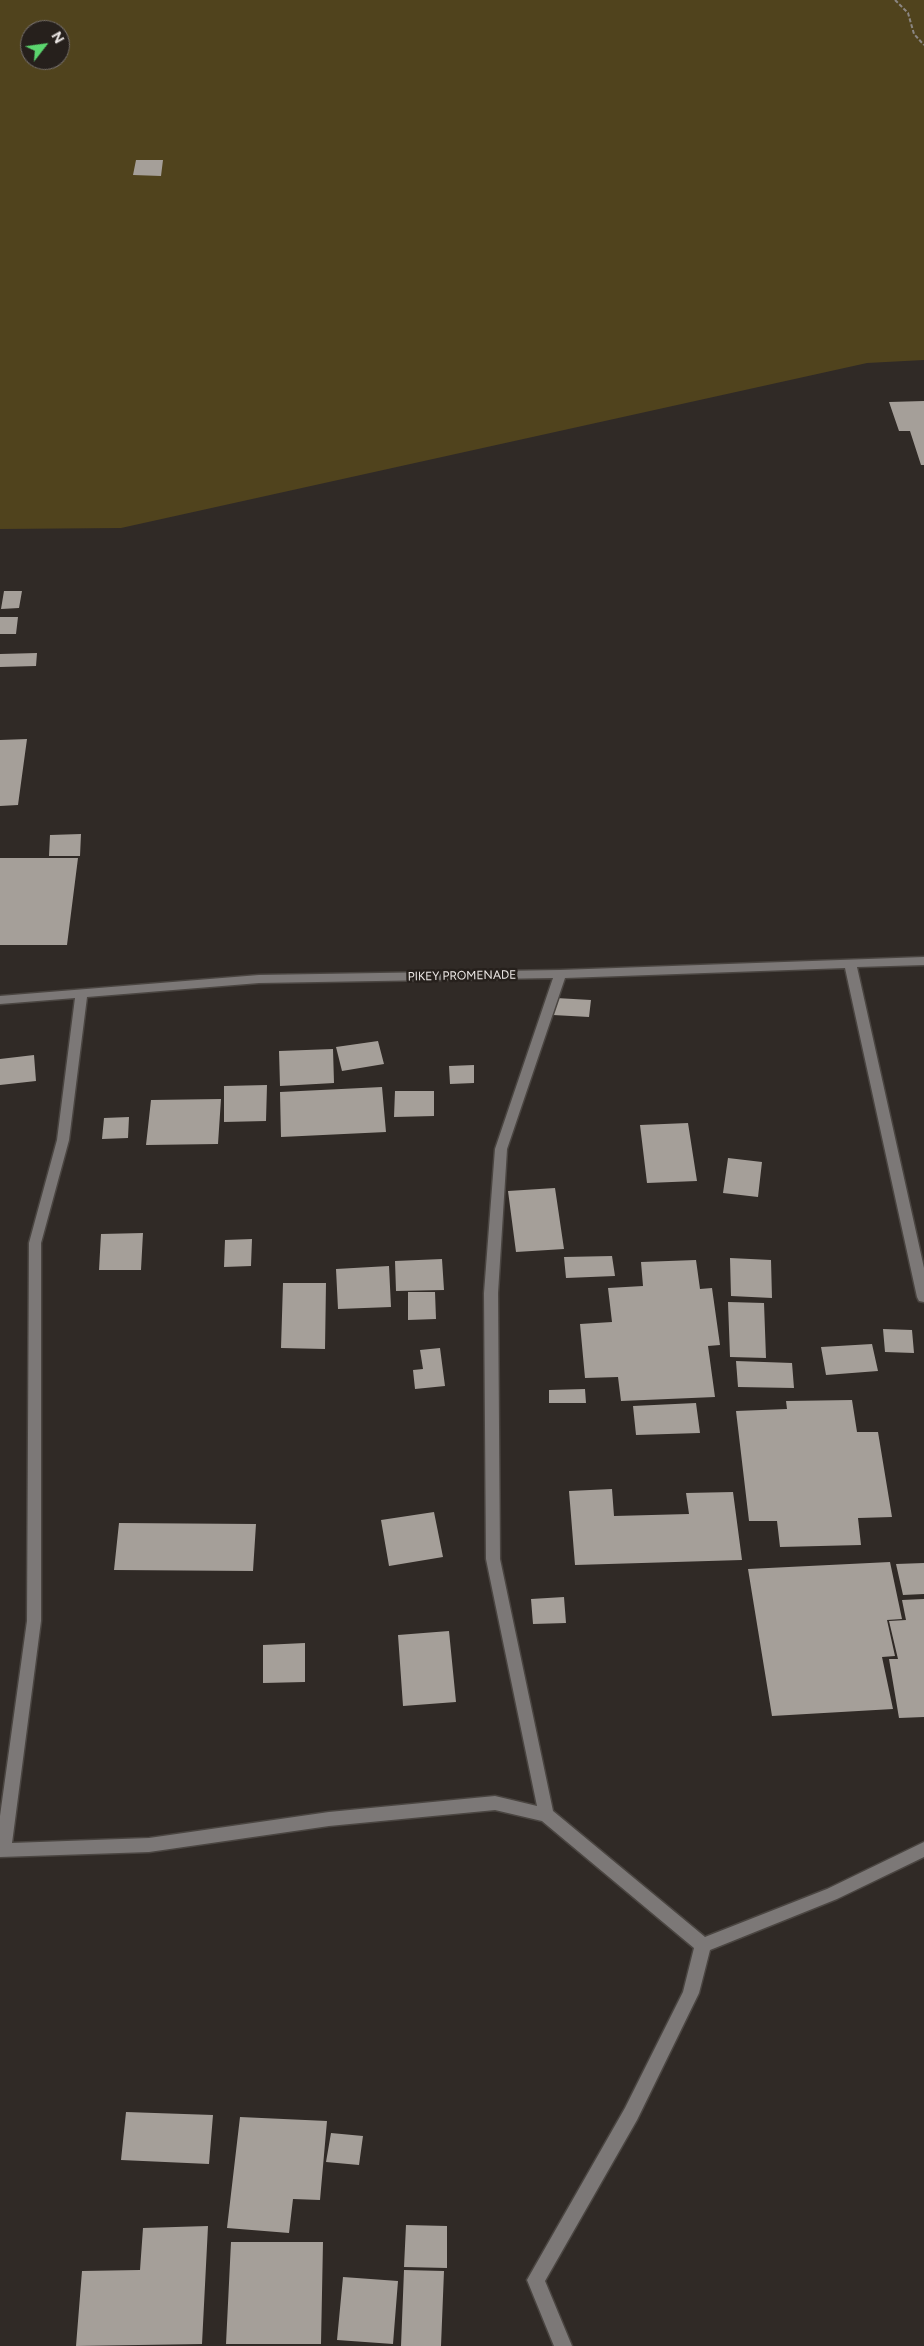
<!DOCTYPE html>
<style>
body{margin:0}
#map{position:relative;width:924px;height:2346px;overflow:hidden;background:#302a26;font-family:Figtree,sans-serif}
canvas{display:block}
.north{position:absolute;left:20px;top:20px;width:50px;height:50px;box-sizing:border-box;background:#26201c;border:1px solid #76706d;border-radius:50%;rotate:60deg;font-size:14px;font-weight:700;line-height:20px;text-align:center;color:#ede8e6}
.north::after{content:'';display:block;margin:auto;width:18px;height:22px;background:#5bd56e;clip-path:polygon(50% 0,100% 100%,50% 72%,0 100%)}
</style>
<div id="map">
<canvas width="924" height="2346"></canvas>
<div class="north">N</div>
</div>
<script>
const c = document.querySelector('canvas').getContext('2d');
c.lineJoin = 'round';
function paint(path, color) {
  c.fillStyle = color;
  c.fill(path, 'evenodd');
}
function strokePath(path, color, width, dash) {
  c.strokeStyle = color;
  c.lineWidth = width;
  c.lineCap = dash ? 'butt' : 'round';
  c.setLineDash(dash || []);
  c.stroke(path);
}
function label(font, color, halo, rows, align = 'center') {
  c.font = font + ' Figtree,sans-serif';
  c.lineWidth = 5;
  c.setLineDash([]);
  c.textBaseline = 'middle';
  c.strokeStyle = halo;
  c.fillStyle = color;
  for (const [text, x, y, turn = 0] of rows) {
    c.save();
    c.translate(x, y);
    c.rotate((+turn || 0) * Math.PI / 180);
    c.textAlign = isNaN(turn) ? turn : align;
    if (halo) c.strokeText(text, 0, 0);
    c.fillText(text, 0, 0);
    c.restore();
  }
}
paint(new Path2D(`
 M0,0H924V360L867,363L121,528L0,529ZM30,30H60V60H30Z`), '#50431d');
paint(new Path2D(`
 M136,160H163L161,176L133,175Z
 M924,401V465H921L910,431H899L889,402Z
 M4,591H22L19,608L1,609Z
 M0,617H18L16,634H0Z
 M37,653L36,666L0,667V654Z
 M27,739L18,805L0,806V740Z
 M81,834L80,856H49L50,835Z
 M0,858H78L67,945H0Z
 M556,998L591,1000L589,1017L553,1015Z
 M378,1041L384,1064L342,1071L336,1047Z
 M333,1049L334,1083L280,1086L279,1051Z
 M34,1055L36,1081L0,1085V1059Z
 M474,1065V1083L450,1084L449,1066Z
 M267,1085L266,1121L224,1122V1086Z
 M382,1087L386,1132L281,1137L280,1092Z
 M395,1091H434V1116L394,1117Z
 M221,1099L218,1144L146,1145L151,1100Z
 M129,1117L128,1138L102,1139L104,1118Z
 M688,1123L697,1181L647,1183L640,1125Z
 M728,1158L762,1162L758,1197L723,1193Z
 M555,1188L564,1249L516,1252L508,1191Z
 M143,1233L141,1270H99L101,1234Z
 M252,1239L251,1266L224,1267L225,1240Z
 M612,1256L615,1276L566,1278L564,1257Z
 M730,1258L771,1260L772,1298L731,1296Z
 M442,1259L444,1290L396,1291L395,1261Z
 M696,1260L700,1289L712,1288L720,1345L708,1346L715,1397L621,1401L618,1377L585,1378L580,1324L612,1322L608,1288L643,1286L641,1262Z
 M389,1266L391,1307L338,1309L336,1269Z
 M283,1283H326L325,1349L281,1348Z
 M408,1292H435L436,1319L408,1320Z
 M728,1302L764,1303L766,1358L730,1357Z
 M883,1329L912,1330L914,1353L885,1352Z
 M872,1344L878,1371L826,1375L821,1347Z
 M440,1348L445,1386L415,1389L413,1370L423,1369L420,1350Z
 M736,1361L792,1363L794,1388L738,1387Z
 M585,1389L586,1403H549V1390Z
 M852,1400L857,1432H878L892,1517L858,1518L861,1545L780,1547L777,1521H749L736,1411L787,1409L786,1401Z
 M696,1403L700,1433L636,1435L633,1406Z
 M612,1489L614,1516L689,1514L686,1493L733,1492L742,1560L575,1565L569,1491Z
 M434,1512L443,1557L389,1566L381,1520Z
 M119,1523L256,1524L253,1571L114,1570Z
 M890,1562L902,1619L887,1620L895,1656L882,1657L893,1709L772,1716L748,1569Z
 M924,1563V1594L903,1595L896,1564Z
 M564,1597L566,1623L533,1624L531,1599Z
 M924,1599V1717L899,1718L889,1659H898L889,1621L906,1620L902,1600Z
 M449,1631L456,1702L403,1706L398,1635Z
 M305,1643V1682L263,1683V1645Z
 M126,2112L213,2115L209,2164L121,2160Z
 M240,2117L327,2121L320,2200L293,2199L289,2233L227,2228Z
 M331,2133L363,2136L359,2165L326,2162Z
 M406,2225L447,2226V2268L404,2267Z
 M208,2226L202,2344L76,2346L82,2271L140,2270L143,2228Z
 M231,2242H323L321,2344H226Z
 M404,2270L444,2271L441,2346H401Z
 M343,2277L398,2281L393,2344L337,2340Z`), '#a59f99');
const minor = new Path2D(`
 M924,957V965L857,967L924,1268V1302L919,1301L917,1297L845,968L565,978L507,1149L498,1293L500,1559L553,1811L705,1937L827,1889L924,1842V1857L837,1899L710,1950L699,1993L637,2120L545,2281L572,2346H554L527,2280L625,2108L683,1992L694,1948L542,1821L495,1810L329,1826L149,1852L0,1857V1816L27,1621L29,1243L57,1140L75,998L0,1004V996L259,975L560,970ZM553,978L495,1149L484,1293L486,1559L537,1806L495,1796L329,1812L149,1838L12,1843L41,1621V1243L69,1140L87,997L259,983Z`);
strokePath(minor, '#4a4541', 3);
strokePath(new Path2D(`
 M895,0L908,13L914,34L924,45`), '#8b8683', 2, [4, 2]);
paint(minor, '#7c7877');
label('12px', '#ede8e6', '#26201c', [
 ["PIKEY PROMENADE",462,976,-1]
]);
</script>
